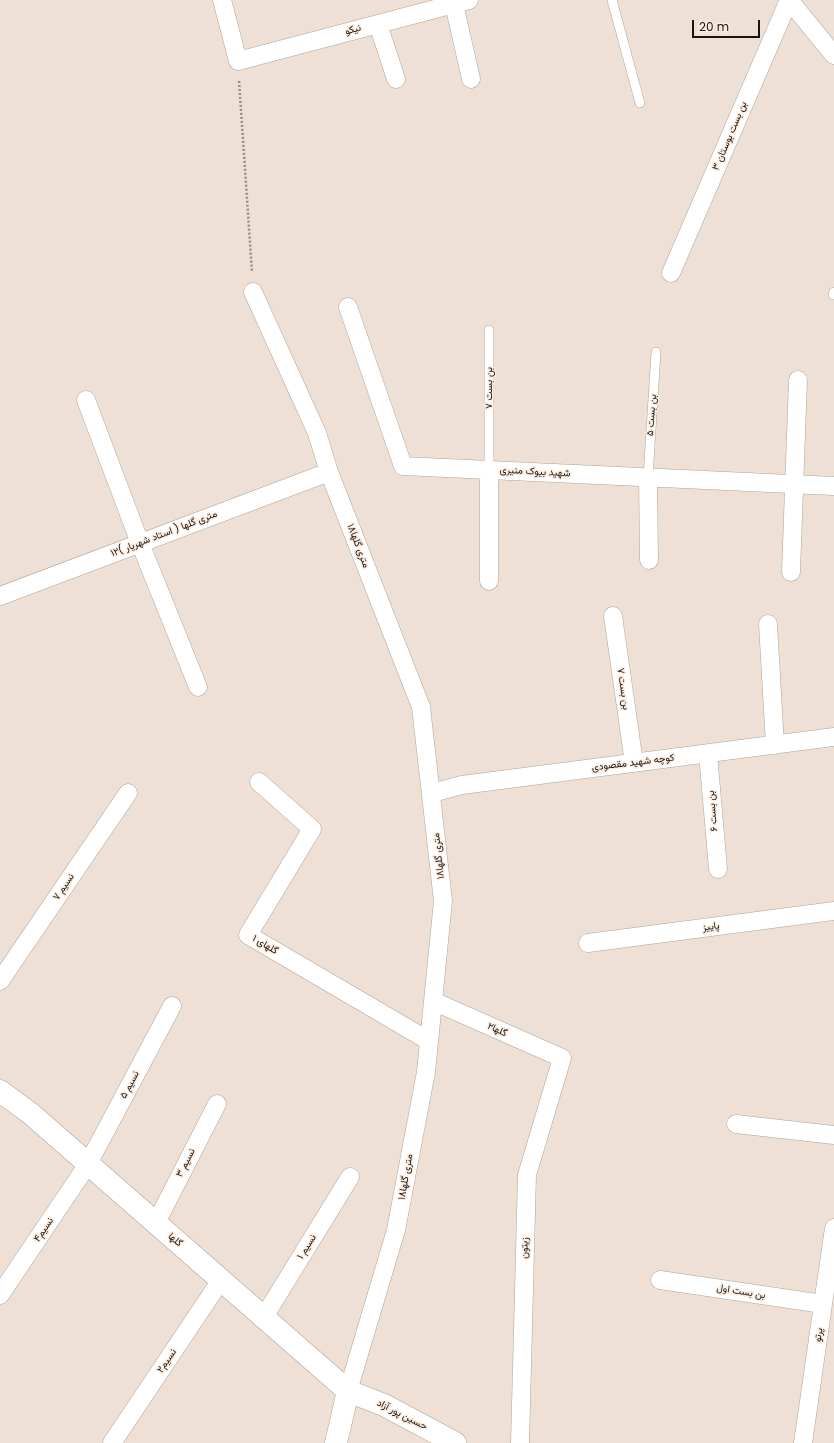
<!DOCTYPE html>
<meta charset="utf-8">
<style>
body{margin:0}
#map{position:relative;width:834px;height:1443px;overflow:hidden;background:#eee0d4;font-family:Poppins,sans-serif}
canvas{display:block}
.scale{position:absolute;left:692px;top:20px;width:68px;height:18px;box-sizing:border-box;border:2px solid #191410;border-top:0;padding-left:5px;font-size:12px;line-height:14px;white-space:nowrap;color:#191410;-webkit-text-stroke:3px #fbede1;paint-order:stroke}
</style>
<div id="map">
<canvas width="834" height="1443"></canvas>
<div class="scale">20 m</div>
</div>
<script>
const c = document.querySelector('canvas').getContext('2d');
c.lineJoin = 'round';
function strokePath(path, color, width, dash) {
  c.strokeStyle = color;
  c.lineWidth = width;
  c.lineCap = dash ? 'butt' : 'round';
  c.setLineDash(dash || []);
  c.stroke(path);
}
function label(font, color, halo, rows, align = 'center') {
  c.font = font + ' Poppins,Vazirmatn,sans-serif';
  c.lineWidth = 3;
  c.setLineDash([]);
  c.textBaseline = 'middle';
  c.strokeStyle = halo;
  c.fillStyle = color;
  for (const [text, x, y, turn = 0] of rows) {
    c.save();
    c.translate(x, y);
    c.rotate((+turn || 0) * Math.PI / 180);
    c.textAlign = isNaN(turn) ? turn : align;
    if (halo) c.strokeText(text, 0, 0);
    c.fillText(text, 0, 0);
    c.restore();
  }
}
const service = new Path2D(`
 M612,0L640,103
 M833,295L834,292
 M489,470V330
 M648,477L656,352`);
const minor = new Path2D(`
 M222,0L238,61L469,0
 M454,4L471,79
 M378,24L396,79
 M671,273L789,0L834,55
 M253,292L317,433L329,472L421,707L443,901L426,1072L396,1230L348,1391
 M348,307L403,466L834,486
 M86,400L140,543L198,687
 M648,477L649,560
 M791,572L798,380
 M489,581V470
 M0,596L329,472
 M613,616L634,763
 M768,624L775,745
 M708,754L718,869
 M259,782L312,829L248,935L429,1041
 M432,793L462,785L834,737
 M588,943L834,911
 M0,981L128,793
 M433,1001L562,1058L527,1175L520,1443
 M736,1124L834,1135
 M156,1223L217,1104
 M660,1280L823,1304
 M0,1295L88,1164L172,1006
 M264,1317L350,1177
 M112,1443L221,1280
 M803,1443L834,1228`);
const tertiary = new Path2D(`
 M0,1091L30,1113L348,1391L384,1405L455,1443
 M336,1443L348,1391`);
strokePath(service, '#b0a397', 10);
strokePath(minor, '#b0a397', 19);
strokePath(tertiary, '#b0a397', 23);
strokePath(new Path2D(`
 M239,81L252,272`), '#988d85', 2.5, [2, 2]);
strokePath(service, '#fff', 9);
strokePath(minor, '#fff', 18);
strokePath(tertiary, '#fff', 22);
label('10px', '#191410', '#fbede1', [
 ["نیکو",353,30,-15],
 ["بن بست بوستان ۳",730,136,-67],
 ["بن بست ۷",489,388,-90],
 ["بن بست ۵",652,415,-86],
 ["شهید بیوک منیری",535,472,3],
 ["۱۲متری گلها ( استاد شهریار )",164,534,-21],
 ["۱۸متری گلها",358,546,69],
 ["بن بست ۷",623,689,82],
 ["کوچه شهید مقصودی",633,763,-7],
 ["بن بست ۶",713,811,-95],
 ["۱۸متری گلها",439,856,-96],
 ["نسیم ۷",64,887,-56],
 ["پاییز",711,927,-8],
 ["گلهای ۱",265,945,31],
 ["گلها۲",497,1030,24],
 ["نسیم ۵",130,1085,-62],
 ["نسیم ۳",186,1163,-63],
 ["۱۸متری گلها",406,1177,-80],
 ["نسیم۴",44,1230,-56],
 ["گلها",175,1240,41],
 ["نسیم ۱",307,1247,-58],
 ["زیتون",525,1248,-89],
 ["بن بست اول",741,1292,9],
 ["پرتو",819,1335,-82],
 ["نسیم۲",167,1361,-56],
 ["حسین پور آزاد",402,1415,27]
]);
</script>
